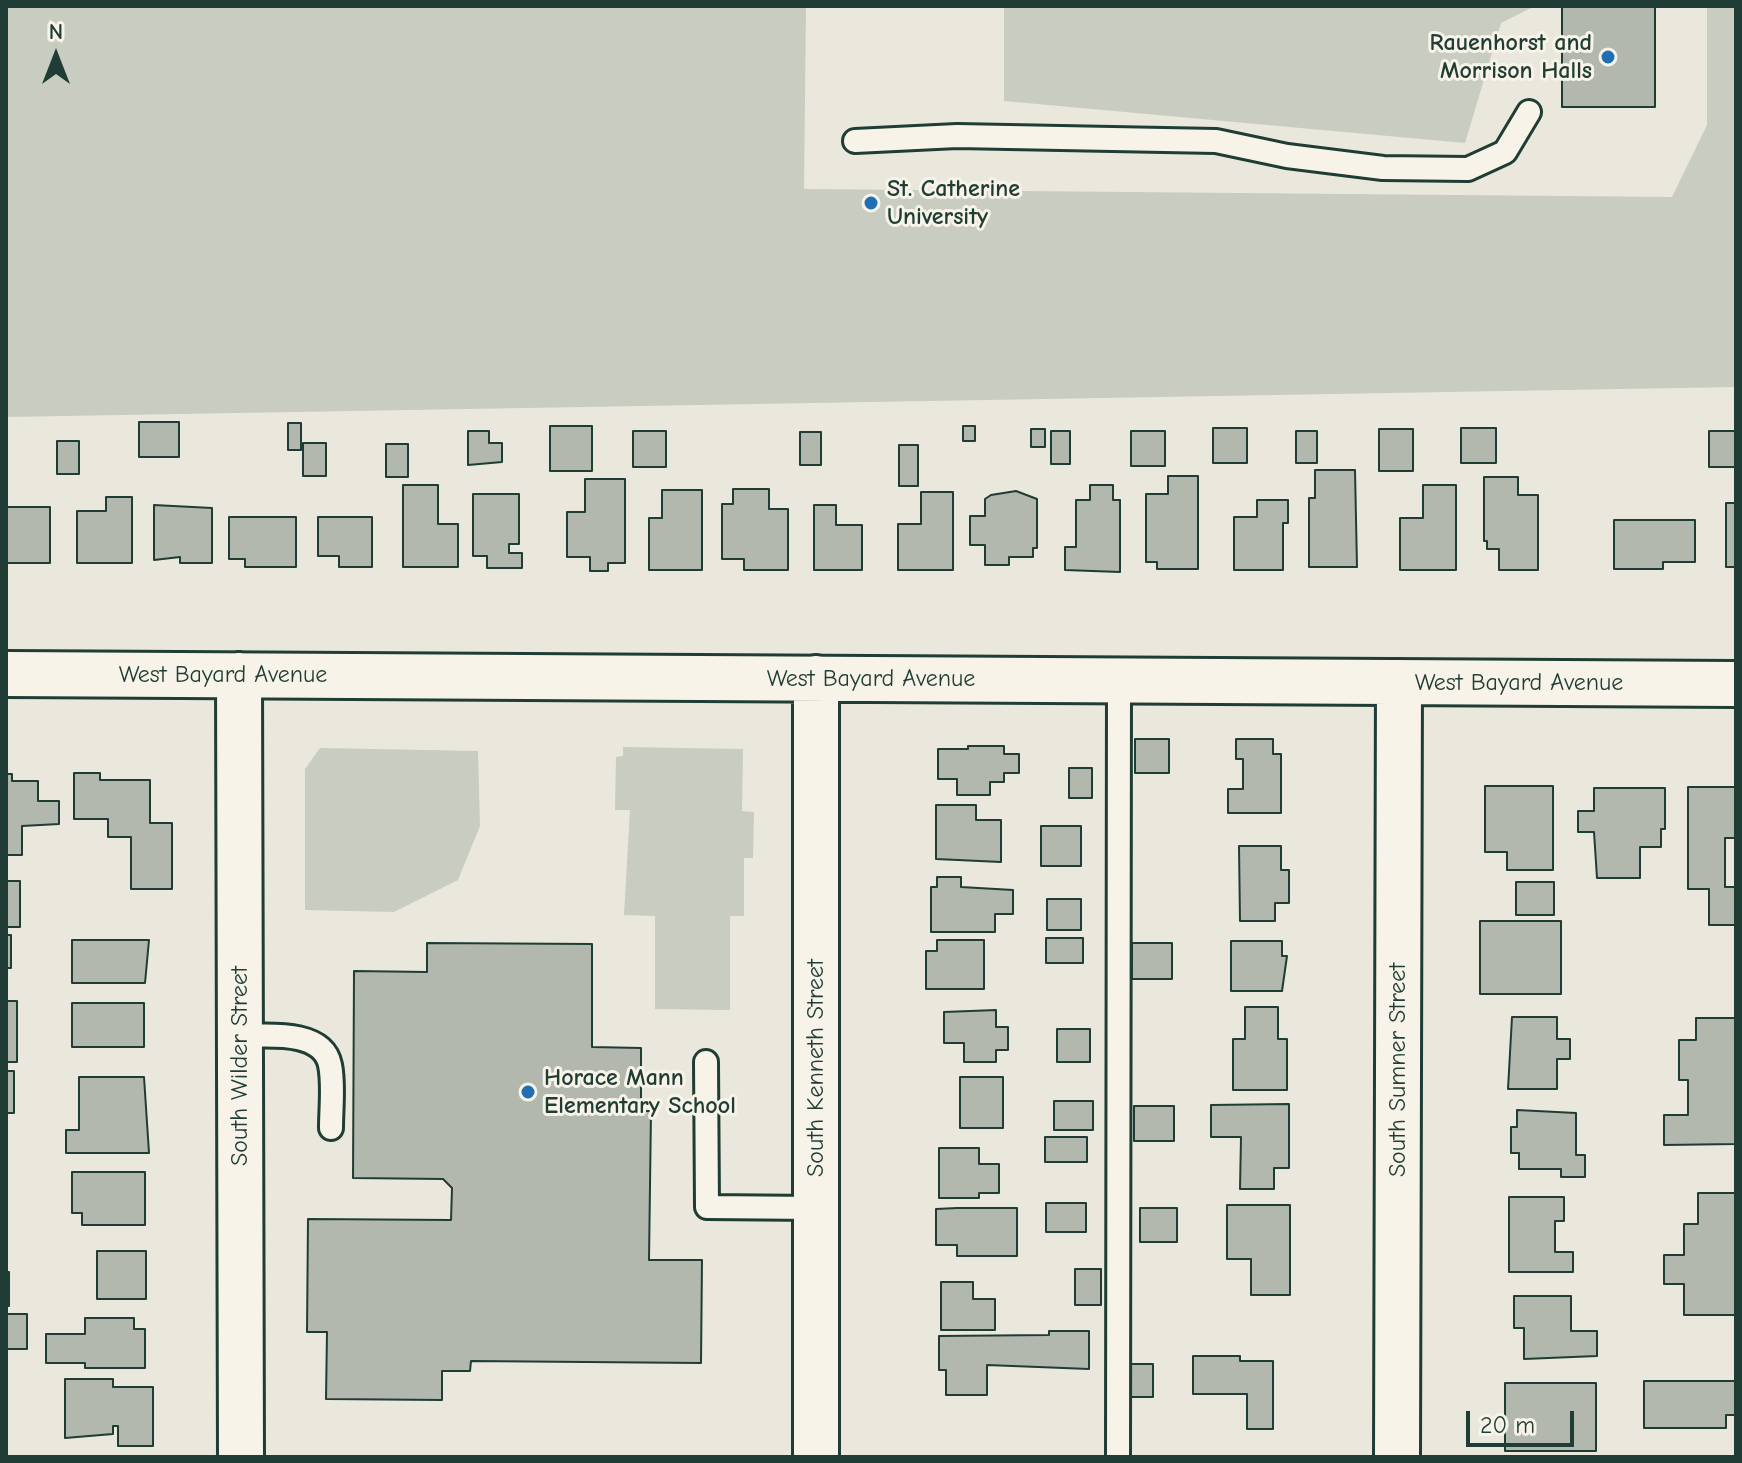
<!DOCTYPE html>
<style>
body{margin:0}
#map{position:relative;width:1742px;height:1463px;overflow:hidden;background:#eae8dd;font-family:"Comic Neue",sans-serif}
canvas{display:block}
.frame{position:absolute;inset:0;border:8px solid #1f3d34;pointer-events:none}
.north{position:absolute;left:16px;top:16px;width:80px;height:80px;-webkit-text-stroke:6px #f7f3e8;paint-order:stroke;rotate:0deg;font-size:22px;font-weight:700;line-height:32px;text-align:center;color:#1f3d34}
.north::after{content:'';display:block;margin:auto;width:28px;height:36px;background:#1f3d34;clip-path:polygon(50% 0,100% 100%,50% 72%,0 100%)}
.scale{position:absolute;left:1466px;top:1411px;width:108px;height:36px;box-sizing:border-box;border:4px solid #1f3d34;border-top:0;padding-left:10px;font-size:24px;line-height:28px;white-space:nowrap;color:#1f3d34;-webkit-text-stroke:6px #f7f3e8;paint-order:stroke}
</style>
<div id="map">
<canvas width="1742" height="1463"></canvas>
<div class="frame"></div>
<div class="north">N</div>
<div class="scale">20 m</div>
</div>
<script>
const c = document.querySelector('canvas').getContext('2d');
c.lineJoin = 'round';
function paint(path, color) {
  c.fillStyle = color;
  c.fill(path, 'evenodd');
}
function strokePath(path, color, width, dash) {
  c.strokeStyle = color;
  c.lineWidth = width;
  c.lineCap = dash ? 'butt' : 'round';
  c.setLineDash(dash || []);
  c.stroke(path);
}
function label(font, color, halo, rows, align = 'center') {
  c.font = font + ' "Comic Neue",sans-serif';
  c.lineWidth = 6;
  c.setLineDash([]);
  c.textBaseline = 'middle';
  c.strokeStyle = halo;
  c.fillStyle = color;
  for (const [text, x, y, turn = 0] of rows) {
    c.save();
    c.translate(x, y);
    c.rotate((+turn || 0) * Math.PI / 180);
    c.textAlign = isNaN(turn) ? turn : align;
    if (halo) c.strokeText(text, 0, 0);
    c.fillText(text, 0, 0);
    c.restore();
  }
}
paint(new Path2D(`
 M6,6H806L804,189L1672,197L1707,125V6H1736V387L6,417Z
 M1004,6H1531V8L1501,23L1465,143L1004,101Z
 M623,747L743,749L742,811L754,812L753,858H744V916H730V1010L655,1009V916L624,915L630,810H615L616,757L623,756Z
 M320,748L478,751L480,826L458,880L394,912L305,910V769Z`), '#c8ccc1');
const building = new Path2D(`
 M1562,6H1655V107H1562Z
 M139,422H179V457H139Z
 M288,423H301V450H288Z
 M550,426H592V471H550Z
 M963,426H975V441H963Z
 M1213,428H1247V463H1213Z
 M1461,428H1496V463H1461Z
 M1031,429H1045V447H1031Z
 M1379,429H1413V471H1379Z
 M468,431H489V443H502V462L468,465Z
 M633,431H666V467H633Z
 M1051,431H1070V464H1051Z
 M1131,431H1165V466H1131Z
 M1296,431H1317V463H1296Z
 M1709,431H1736V467H1709Z
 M800,432H821V465H800Z
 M57,441H79V474H57Z
 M303,443H326V476H303Z
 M386,444H408V477H386Z
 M899,445H918V486H899Z
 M1315,470H1355L1357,567H1309V498H1315Z
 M1168,476H1198V569H1157V562H1146V494H1168Z
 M1484,477H1518V495H1538V570H1499V549H1487V541H1484Z
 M585,479H625V563H608V571H590V557H567V512H585Z
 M403,485H438V524H458V567H403Z
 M1090,485H1113V500H1120V572L1065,570V547H1076V500H1090Z
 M1423,485H1456V570H1400V518H1423Z
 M733,489H769V509H788V570H744V559H722V504H733Z
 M662,490H702V570H649V518H662Z
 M1016,491L1037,499V548H1033V557H1009V565H985V545H970V516H985V499L991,495Z
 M921,492H953V570H898V524H921Z
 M473,494H519V544H509V553H522V568H487V556H473Z
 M106,497H132V563H77V511H106Z
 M1257,500H1288V523H1283V570H1234V517H1257Z
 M1726,503H1736V567H1726Z
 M154,505L212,508V563H180V557L154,560Z
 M814,505H836V525H862V570H814Z
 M6,507H50V563H6Z
 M229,517H296V567H245V559H229Z
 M318,517H372V567H339V556H318Z
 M1614,520H1695V562H1663V569H1614Z
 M1135,739H1169V773H1135Z
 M1236,739H1273V754H1281V813H1228V789H1243V759H1236Z
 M968,746H1004V754H1019V773H1004V782H990V795H957V779H938V749H968Z
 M1069,768H1092V798H1069Z
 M74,773H100V780H150V823H172V889H131V837H108V819H74Z
 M6,774H12V781H38V801H59V824L22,826V855H6Z
 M1485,786H1553V870H1507V852H1485Z
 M1688,787H1736V838H1725V887H1736V925H1709V889H1688Z
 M1594,788H1665V829H1661V847H1640V878H1597L1594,832H1578V811H1594Z
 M936,805H976V820H1001V862L936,859Z
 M1041,826H1081V866H1041Z
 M1239,846H1281V870H1289V903H1275V921H1240Z
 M937,877H961V887L1013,890V914H995V932H931V887H937Z
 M6,881H20V927H6Z
 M1516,882H1554V915H1516Z
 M1047,899H1081V930H1047Z
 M1480,921H1561V994H1480Z
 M6,935H11V968H6Z
 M1046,938H1083V963H1046Z
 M72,940H149L145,983H72Z
 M937,940H984V989H926V951H937Z
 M1231,941H1282V956H1287L1282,991H1231Z
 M427,943L592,944V1047L641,1048V1111H651L649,1260H702L701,1363L471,1361L470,1371H442V1400L326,1399L327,1332H307L308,1219L451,1220L452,1188L443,1179L353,1178L354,971L427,972Z
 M1132,943H1172V979H1132Z
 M6,1001H17V1062H6Z
 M72,1003H144V1047H72Z
 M1245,1007H1278V1039H1287V1090H1233V1039H1245Z
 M996,1010V1027H1008V1050H996V1062H964V1043H944V1012Z
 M1512,1017H1557V1039H1570V1059H1557V1089H1508Z
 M1696,1018H1736V1144L1664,1145V1115H1688V1080H1679V1040H1696Z
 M1057,1029H1090V1062H1057Z
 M6,1071H14V1113H6Z
 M79,1077H144L149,1153H66V1130H79Z
 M960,1077H1003V1128H960Z
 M1054,1101H1093V1130H1054Z
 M1289,1104V1168H1274V1189H1240L1241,1137H1211V1105Z
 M1134,1106H1174V1141H1134Z
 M1517,1110L1576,1113V1155H1585V1177H1561V1169H1519V1153H1511V1127H1517Z
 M1045,1137H1087V1162H1045Z
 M939,1148H979V1164H999V1193H979V1198H939Z
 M72,1172H145V1225H82V1213H72Z
 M1698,1193H1736V1315H1684V1284H1664V1255H1684V1224H1698Z
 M1509,1197H1564V1221H1555V1252H1573V1272H1509Z
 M1046,1203H1086V1232H1046Z
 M1227,1205H1290V1295H1251V1259H1227Z
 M957,1208H1017V1256H957V1245H936V1209Z
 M1140,1208H1177V1242H1140Z
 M97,1251H146V1299H97Z
 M1075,1269H1101V1305H1075Z
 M6,1272H9V1306H6Z
 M941,1282H973V1299H995V1330H941Z
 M1514,1296H1571V1331H1597V1356L1524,1359V1328H1514Z
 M6,1314H27V1349H6Z
 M85,1318H134V1329H145V1368H85V1363H46V1334H85Z
 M1049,1331H1089V1369L987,1365V1395H946V1370H939V1336L1049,1335Z
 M1193,1356H1240V1361H1273V1429H1247V1394H1193Z
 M1124,1364H1153V1397H1124Z
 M65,1379H113V1387H153V1446H118V1426H113V1434L65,1438Z
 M1644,1381H1736V1415H1726V1428H1644Z
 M1505,1383H1596V1451H1505Z`);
paint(building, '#b2b8ae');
strokePath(building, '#1f3d34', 2);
const service = new Path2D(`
 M855,141L957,136L1216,141L1287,156L1383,168L1468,169L1505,152L1529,112
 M240,1036C266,1036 323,1029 330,1065C334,1084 331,1108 331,1128
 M706,1062L707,1207L816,1208
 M1118,1457L1119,680`);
const minor = new Path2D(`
 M6,674L1736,684
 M239,675L241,1457
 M816,678V1457
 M1397,1457L1399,682`);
strokePath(service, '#1f3d34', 28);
strokePath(minor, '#1f3d34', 50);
strokePath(service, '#f7f3e8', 22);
strokePath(minor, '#f7f3e8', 44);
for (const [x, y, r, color] of [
 [1608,57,8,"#1f6fb2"],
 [871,203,8,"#1f6fb2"],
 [528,1092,8,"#1f6fb2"]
]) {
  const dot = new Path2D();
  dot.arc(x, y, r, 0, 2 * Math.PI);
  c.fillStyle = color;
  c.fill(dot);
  strokePath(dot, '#f7f3e8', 3);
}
label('bold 24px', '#1f3d34', '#f7f3e8', [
 ["Rauenhorst and",1592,43,"right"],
 ["Morrison Halls",1592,71,"right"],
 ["St. Catherine",887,189],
 ["University",887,217],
 ["Horace Mann",544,1078],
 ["Elementary School",544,1106]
], 'left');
label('24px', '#1f3d34', '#f7f3e8', [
 ["West Bayard Avenue",223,675],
 ["West Bayard Avenue",871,679],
 ["West Bayard Avenue",1519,683],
 ["South Wilder Street",240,1066,-90],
 ["South Kenneth Street",816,1068,-90],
 ["South Sumner Street",1398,1070,-90]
]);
</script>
